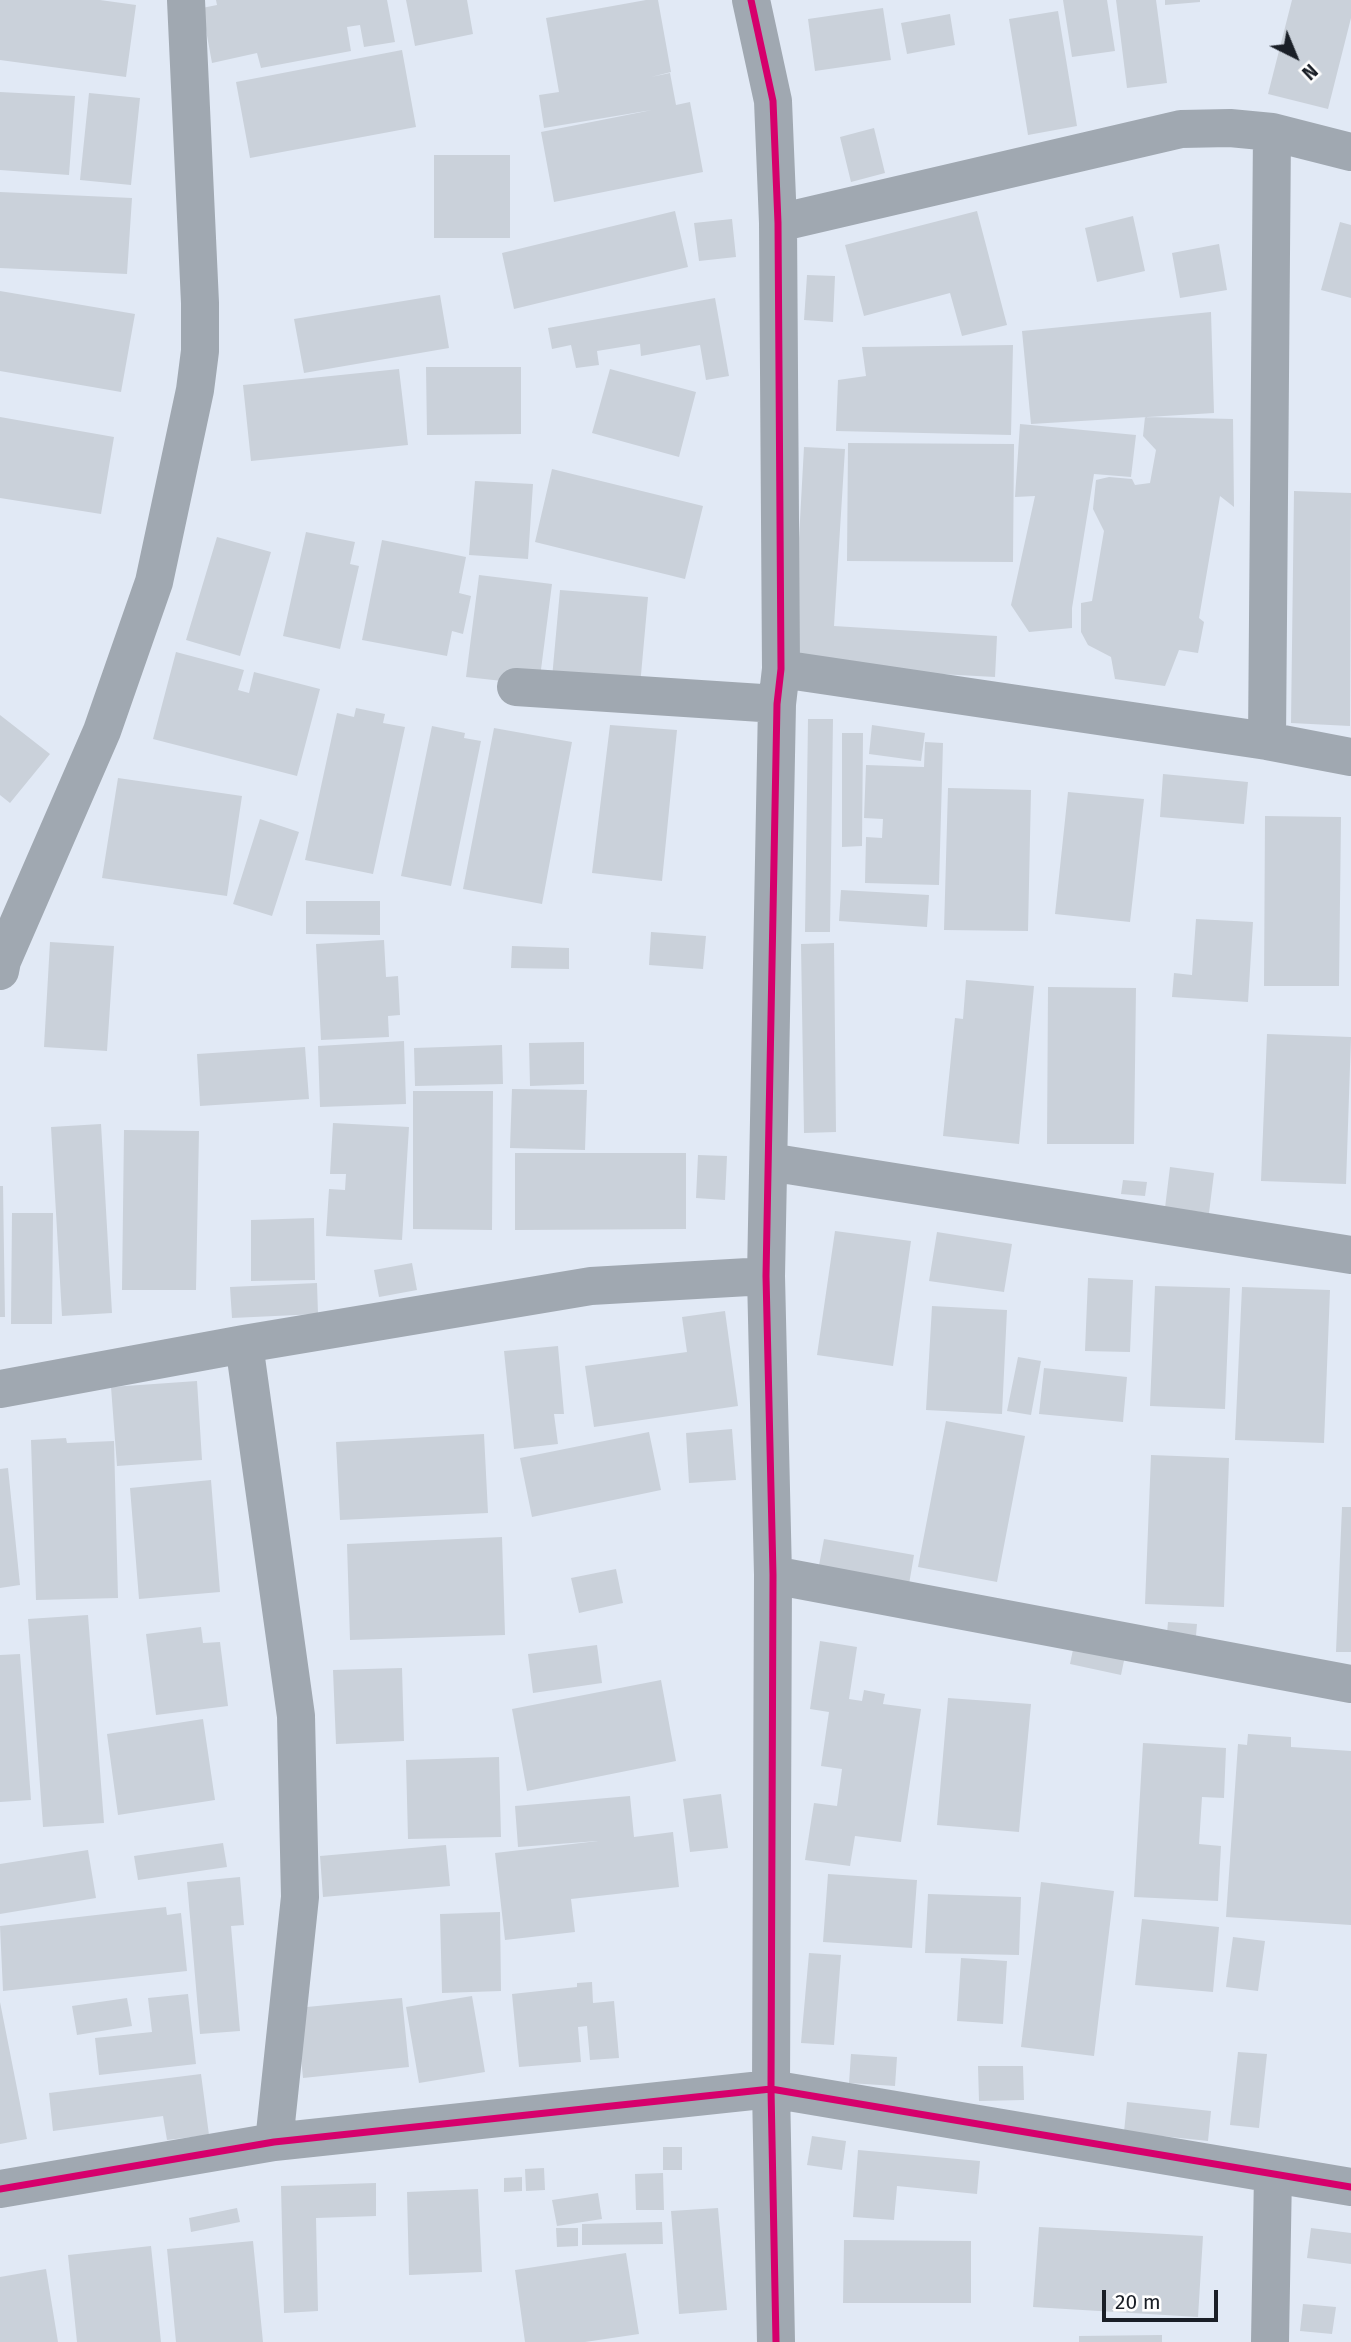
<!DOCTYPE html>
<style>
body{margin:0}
#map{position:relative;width:1351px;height:2342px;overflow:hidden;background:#e1e9f5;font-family:"Fira Sans",sans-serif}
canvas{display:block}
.north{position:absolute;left:1260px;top:21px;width:70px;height:70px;-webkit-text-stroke:5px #fff;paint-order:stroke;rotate:137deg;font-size:19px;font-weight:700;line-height:28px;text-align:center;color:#1a1f27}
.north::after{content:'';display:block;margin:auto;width:24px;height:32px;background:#1a1f27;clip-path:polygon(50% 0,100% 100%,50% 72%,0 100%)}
.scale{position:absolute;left:1102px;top:2290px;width:116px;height:32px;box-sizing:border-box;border:4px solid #1a1f27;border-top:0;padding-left:9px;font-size:21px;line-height:24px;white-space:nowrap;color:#1a1f27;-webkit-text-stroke:5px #fff;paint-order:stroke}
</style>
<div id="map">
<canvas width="1351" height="2342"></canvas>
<div class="north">N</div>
<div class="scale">20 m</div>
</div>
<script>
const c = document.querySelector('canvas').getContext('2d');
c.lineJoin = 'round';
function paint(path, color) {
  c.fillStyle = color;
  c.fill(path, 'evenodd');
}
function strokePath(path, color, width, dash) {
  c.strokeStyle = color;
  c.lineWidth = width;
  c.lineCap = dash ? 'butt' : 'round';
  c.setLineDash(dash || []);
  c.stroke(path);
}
paint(new Path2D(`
 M0,0H100L136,5L126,77L0,60Z
 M216,0H387L395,42L364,47L360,25L347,27L351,51L261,68L257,53L212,63L202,8L217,5Z
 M406,0H467L473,34L415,46Z
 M646,0H658L671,72L651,77L670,73L676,105L690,102L703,172L554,202L541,132L652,110L544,128L539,95L559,92L546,18Z
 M1063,0H1107L1115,51L1072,57Z
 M1116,0H1156L1167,83L1127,88Z
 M1165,0H1200V2L1165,5Z
 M1292,0H1351V18L1328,109L1268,94Z
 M883,8L891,60L815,71L808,19Z
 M1058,11L1077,126L1028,135L1009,19Z
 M950,14L955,45L907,54L901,23Z
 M402,50L416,127L250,158L236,82Z
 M0,92L75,96L69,175L0,170Z
 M89,93L140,98L131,185L80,180Z
 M874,128L885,173L851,182L840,137Z
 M434,155H510V238H434Z
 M0,192L132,198L127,274L0,268Z
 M675,211L688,267L514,309L502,253Z
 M977,211L1007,325L962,336L950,293L864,316L845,245Z
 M1133,216L1145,271L1097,282L1085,228Z
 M732,219L736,257L699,261L694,223Z
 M1340,222L1351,225V298L1321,290Z
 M1219,244L1227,290L1180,298L1172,253Z
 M807,275L835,276L833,322L804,320Z
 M0,291L135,314L121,392L0,371Z
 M440,295L449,348L304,373L294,319Z
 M715,298L729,376L706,380L700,345L641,356L640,344L597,351L599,365L576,368L571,345L552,349L548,328Z
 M1211,312L1214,413L1031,424L1022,331Z
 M1013,345L1011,435L836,431L838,380L866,376L862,347Z
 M426,367H521V434L427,435Z
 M399,369L408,445L251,461L243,385Z
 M610,369L696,392L679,457L592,433Z
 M0,417L114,437L101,514L0,498Z
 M1145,417L1233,419L1234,507L1220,496L1199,618L1204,622L1198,653L1179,650L1165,686L1115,679L1111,657L1088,645L1081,632V603L1092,601L1104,531L1093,509L1096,480L1109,477L1132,479L1135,485L1150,483L1156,450L1143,436Z
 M1020,424L1136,435L1131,477L1094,474L1072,608V628L1029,632L1011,605L1035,496L1015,497Z
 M848,443L1014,444L1013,562L847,561Z
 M804,447L845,449L834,626L997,636L995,677L792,666Z
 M552,469L703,506L685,579L535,542Z
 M475,481L533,484L528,559L469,555Z
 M1294,491L1351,493L1350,726L1291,723Z
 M306,532L355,542L350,564L359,566L340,649L283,636Z
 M217,537L271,552L240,656L186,640Z
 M382,540L466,557L459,593L471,596L463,634L452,631L447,656L362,640Z
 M479,575L552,584L539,685L466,677Z
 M560,590L648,597L640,686L552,678Z
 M176,652L244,670L238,690L249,693L254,672L320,689L297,776L153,739Z
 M356,708L385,714L383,723L405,727L373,874L305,860L337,713L354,717Z
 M0,715L50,754L10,803L0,795Z
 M808,719H833L830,932H805Z
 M610,725L677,730L662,881L592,873Z
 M872,725L925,733L921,761L869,754Z
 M432,726L465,733L464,738L481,741L451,886L401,876Z
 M494,728L572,742L542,904L463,889Z
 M842,733H863L862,846L842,847Z
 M925,742L943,743L939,885L865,883L866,837L882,838L883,819L864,818L866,765L924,767Z
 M1163,774L1248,782L1244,824L1160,817Z
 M118,778L242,796L227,896L102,878Z
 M948,788L1031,790L1028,931L944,930Z
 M1068,792L1144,799L1130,922L1055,914Z
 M1265,816L1341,817L1339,986H1264Z
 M260,819L299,832L272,916L233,904Z
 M841,890L929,895L927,927L839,921Z
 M306,901H380V935L306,934Z
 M1196,919L1253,922L1248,1002L1172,997L1174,973L1192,975Z
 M651,932L706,936L703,969L649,965Z
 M384,940L386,977L398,976L400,1015L388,1016L389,1037L321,1040L316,944Z
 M50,942L114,946L107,1051L44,1047Z
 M834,943L836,1132L804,1133L801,944Z
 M512,946L569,948V969L511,968Z
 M966,980L1034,986L1019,1144L943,1136L955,1018L963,1019Z
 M1048,987L1136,988L1134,1144H1047Z
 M1267,1034L1351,1037L1346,1184L1261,1181Z
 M404,1041L406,1104L320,1107L318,1046Z
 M584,1042V1084L530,1086L529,1043Z
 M502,1045L503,1084L415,1086L414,1048Z
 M305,1047L309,1099L200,1106L197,1054Z
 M512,1089L587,1090L585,1150L510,1148Z
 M413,1091H493L492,1230L413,1229Z
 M333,1123L409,1127L402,1240L326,1236L329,1189L345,1190L346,1174H330Z
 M101,1124L112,1313L62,1316L51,1127Z
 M124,1130L199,1131L196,1290H122Z
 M515,1153H686V1229L515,1230Z
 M698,1155L727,1156L725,1200L696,1198Z
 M1170,1167L1214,1173L1209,1213L1165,1208Z
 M1123,1180L1147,1182L1145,1196L1121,1194Z
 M0,1186H3L5,1317H0Z
 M12,1213H53L52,1324H11Z
 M314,1218L315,1280L251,1281V1220Z
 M835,1231L911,1241L893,1366L817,1355Z
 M937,1232L1012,1244L1004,1292L929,1281Z
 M412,1263L417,1290L379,1297L374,1270Z
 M1088,1278L1133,1280L1130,1352L1085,1351Z
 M317,1283L318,1314L232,1318L230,1287Z
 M1155,1286L1230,1288L1225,1409L1150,1406Z
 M1242,1287L1330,1290L1324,1443L1235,1440Z
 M932,1306L1007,1310L1002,1414L926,1410Z
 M725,1311L738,1406L594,1427L585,1366L687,1352L682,1317Z
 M558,1346L564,1414H554L558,1444L514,1449L504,1351Z
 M1018,1357L1041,1361L1031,1415L1007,1411Z
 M1044,1368L1127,1377L1123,1422L1039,1414Z
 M197,1381L202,1460L117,1466L111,1387Z
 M946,1421L1025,1436L997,1582L918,1567Z
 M732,1429L736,1480L689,1483L686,1433Z
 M649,1432L661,1490L532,1517L520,1458Z
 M484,1434L488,1513L340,1520L336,1442Z
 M66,1438L67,1443L114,1441L118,1598L36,1600L31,1440Z
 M1151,1455L1229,1458L1224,1607L1145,1604Z
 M8,1468L20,1585L0,1588V1469Z
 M211,1480L220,1592L139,1599L130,1488Z
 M1342,1507H1351V1652H1336Z
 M502,1537L505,1635L350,1640L347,1544Z
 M824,1539L914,1555L907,1596L816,1581Z
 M616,1569L623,1603L579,1613L571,1578Z
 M88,1615L104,1823L43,1827L28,1619Z
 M1168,1622L1197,1624L1195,1647L1166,1644Z
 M201,1627L203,1643L220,1642L228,1706L156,1715L146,1634Z
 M1075,1640L1126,1651L1121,1675L1070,1664Z
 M820,1641L857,1647L849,1699L862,1701L864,1690L885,1694L883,1704L921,1709L901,1842L855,1836L850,1866L805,1860L814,1803L837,1806L842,1769L821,1766L829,1712L810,1709Z
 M597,1645L602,1683L533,1693L528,1654Z
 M20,1654L31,1800L0,1802V1655Z
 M402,1668L404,1741L336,1744L333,1670Z
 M661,1680L676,1761L527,1791L512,1709Z
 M948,1698L1031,1704L1019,1832L937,1825Z
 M203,1719L215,1800L118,1815L107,1734Z
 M1248,1734L1291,1737V1747L1351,1751V1925L1226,1917L1238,1744L1247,1745Z
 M1143,1743L1226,1748L1224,1798L1202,1797L1199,1844L1221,1846L1218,1901L1134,1897Z
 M499,1757L501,1837L408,1839L406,1760Z
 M721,1794L728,1848L690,1852L683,1799Z
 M630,1796L634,1837L673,1832L679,1887L571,1899L575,1932L505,1940L495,1853L598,1841L518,1847L515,1806Z
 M223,1843L227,1867L138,1880L134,1856Z
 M446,1845L450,1886L323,1897L320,1856Z
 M88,1850L96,1898L0,1914V1864Z
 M828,1874L917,1880L912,1948L823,1942Z
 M240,1877L244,1925L231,1926L240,2031L200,2034L187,1882Z
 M1041,1882L1114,1891L1094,2056L1021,2047Z
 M928,1894L1021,1897L1019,1955L925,1953Z
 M166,1907L167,1915L181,1913L187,1971L3,1991L0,1926Z
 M500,1912L501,1991L442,1993L440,1914Z
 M1142,1919L1219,1927L1213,1992L1135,1985Z
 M1233,1937L1265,1941L1258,1991L1226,1987Z
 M809,1953L841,1955L834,2045L801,2043Z
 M961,1958L1007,1961L1003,2024L957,2021Z
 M592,1982L593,2003L614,2001L619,2058L590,2060L587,2026L578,2027L581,2062L519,2067L512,1994L577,1987V1983Z
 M188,1994L196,2064L99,2075L95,2038L152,2032L148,1998Z
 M472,1996L485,2072L419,2083L406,2007Z
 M127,1998L132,2026L77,2035L72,2006Z
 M402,1998L409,2067L303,2078L296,2008Z
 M0,2002L27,2139L0,2144Z
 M1238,2052L1267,2054L1259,2128L1230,2125Z
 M851,2054L897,2057L895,2086L849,2083Z
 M978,2066H1023L1024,2100L979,2101Z
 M201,2074L209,2135L167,2140L163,2116L53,2131L49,2093Z
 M1127,2102L1211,2111L1208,2141L1124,2132Z
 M812,2136L846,2141L842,2170L807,2165Z
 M663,2147H682V2170H663Z
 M858,2150L980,2161L977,2194L897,2186L894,2220L853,2217Z
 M544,2168L545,2190L526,2191L525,2169Z
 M663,2173L664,2210H636L635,2174Z
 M522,2177V2191L504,2192V2178Z
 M376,2183V2216L316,2218L318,2311L284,2313L281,2186Z
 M478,2189L482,2272L409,2275L407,2192Z
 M598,2193L602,2219L557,2226L552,2200Z
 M237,2208L240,2222L191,2232L189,2218Z
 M718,2208L727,2310L679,2314L671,2211Z
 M662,2222L663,2244L582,2245V2224Z
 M1039,2227L1203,2236L1198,2317L1033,2307Z
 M556,2228H578V2246L557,2247Z
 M1311,2228L1351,2233V2264L1307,2258Z
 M844,2240L971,2241V2303H843Z
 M253,2241L263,2342H176L167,2249Z
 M151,2246L161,2342H77L68,2255Z
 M626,2253L639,2334L585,2342H525L515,2270Z
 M46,2269L58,2342H0V2277Z
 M1303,2304L1336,2307L1332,2334L1300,2331Z
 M1162,2335V2342H1079V2336Z`), '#cad1da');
strokePath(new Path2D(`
 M751,0L773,101L778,223L781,669L777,704L766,1276L773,1575L771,2089L776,2342
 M778,223L1181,129L1230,128L1272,132L1351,152
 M781,669L1267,741L1351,757
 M516,687L777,704
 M1267,741L1272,132
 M0,971L2,961L102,731L154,582L195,390L200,351V303L186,0
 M769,1162L1351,1255
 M244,1344L296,1716L300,1897L274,2142
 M0,1389L244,1344L591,1286L766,1276
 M773,1575L1351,1684
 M0,2189L274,2142L771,2089L1351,2187
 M1270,2342L1273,2174`), '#a0a8b1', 38);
strokePath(new Path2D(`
 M751,0L773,101L778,223L781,669L777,704L766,1276L773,1575L771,2089L776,2342
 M0,2189L274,2142L771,2089L1351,2187`), '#d6006c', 7);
</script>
